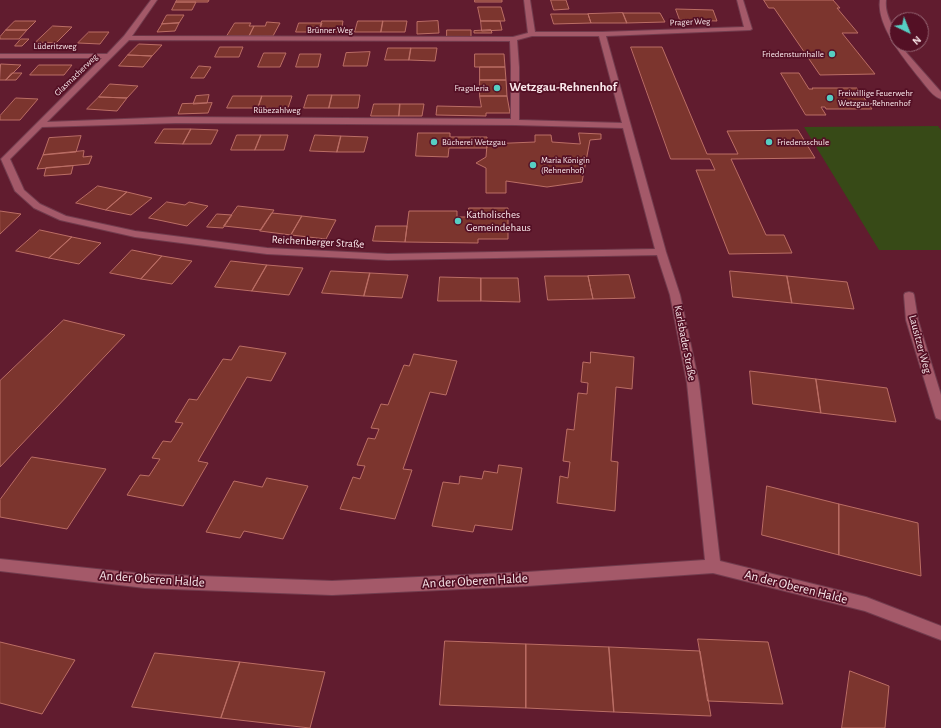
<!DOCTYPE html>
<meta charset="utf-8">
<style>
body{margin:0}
#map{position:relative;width:941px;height:728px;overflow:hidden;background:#611c2f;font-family:"Alegreya Sans",sans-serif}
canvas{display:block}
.north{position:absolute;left:889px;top:12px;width:40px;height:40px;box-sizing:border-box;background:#541025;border:1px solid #966674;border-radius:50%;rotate:137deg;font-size:11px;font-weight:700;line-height:16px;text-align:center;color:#f9e7ea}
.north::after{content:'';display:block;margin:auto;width:14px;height:18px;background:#56cec3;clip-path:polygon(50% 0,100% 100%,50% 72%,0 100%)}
</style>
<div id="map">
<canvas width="941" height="728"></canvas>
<div class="north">N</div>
</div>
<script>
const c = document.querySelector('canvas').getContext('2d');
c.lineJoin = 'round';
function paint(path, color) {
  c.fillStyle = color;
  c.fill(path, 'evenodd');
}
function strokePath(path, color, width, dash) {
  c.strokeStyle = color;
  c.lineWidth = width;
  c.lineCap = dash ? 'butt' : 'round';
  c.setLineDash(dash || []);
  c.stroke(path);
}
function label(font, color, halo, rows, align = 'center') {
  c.font = font + ' "Alegreya Sans",sans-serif';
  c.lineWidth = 3.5;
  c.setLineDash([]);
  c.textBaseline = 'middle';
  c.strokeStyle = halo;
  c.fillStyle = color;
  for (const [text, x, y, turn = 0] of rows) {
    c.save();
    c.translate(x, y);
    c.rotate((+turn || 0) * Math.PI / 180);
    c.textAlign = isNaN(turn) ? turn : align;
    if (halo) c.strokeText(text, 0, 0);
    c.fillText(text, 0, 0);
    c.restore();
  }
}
paint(new Path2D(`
 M938,126L941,130V250H879L804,127Z`), '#374a17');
const building = new Path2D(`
 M177,0H209L208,2H176Z
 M475,0H502V2H475Z
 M551,0H566L569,9L554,10Z
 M764,0H833L840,8H837L858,33H842L875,74L820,75L774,8H769Z
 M176,2H196L192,10H172Z
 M478,7H501L505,21H481Z
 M676,9L713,10L717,21L680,20Z
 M623,13H660L665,22L627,23Z
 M623,13L627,23H591L588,14Z
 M551,14H588L591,23L554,24Z
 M167,15H184L179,23L162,24Z
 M15,21H36L27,30H6Z
 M322,21H343L341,32H319Z
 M358,21H383L381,32H355Z
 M383,21H407L405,32H381Z
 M438,21L439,33L417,34V22Z
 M481,21H500L502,30L482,31Z
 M267,22L280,23L273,36H249L254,26H265Z
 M179,23L175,31L157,32L162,24Z
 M235,23H251L249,26H254L249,36H227Z
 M299,23H322L319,32H296Z
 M53,26L72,27L56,43L36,42Z
 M6,30H27L19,39H0V37Z
 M447,30H471V37H447Z
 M491,30L492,33H474V31Z
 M89,32H109L100,44L78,43Z
 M21,39H29L22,46H15Z
 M139,44L162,45L152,56L128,55Z
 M220,47H243L239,57H215Z
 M631,47H662L707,154H738L727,131L798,130L815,158L731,159L766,235H784L792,253L729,254L696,170H715L710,159H671Z
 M388,48H411L409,60H385Z
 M411,48H437L435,61L409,60Z
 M370,52L367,66H343L346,53Z
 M264,53H286L280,67H258Z
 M300,54H321L318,67H296Z
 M475,54H504L505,67H475Z
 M128,55L152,56L143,67L119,66Z
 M1,64L21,65L6,80H0Z
 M39,65H72L64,75H30Z
 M199,66L211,67L204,78H191Z
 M480,67H505L506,80H480Z
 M12,73H22L16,80H6Z
 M781,73H799L809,89H813L812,88H857L872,109H826L825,107H821L826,115H806Z
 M480,80H506L507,96H480Z
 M110,84L138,86L127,98L99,97Z
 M209,95L207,103L193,104L196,96Z
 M308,95H332L329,108H304Z
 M332,95H360L358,108H329Z
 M233,96H262L258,108H227Z
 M262,96H292L288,108H258Z
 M480,96H507L510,113H486V116L436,115L437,106L481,107Z
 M99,97L127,98L117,111L87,109Z
 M16,98L38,99L20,120H0V116Z
 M212,103L208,113L178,114L182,104Z
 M374,104H400L399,116H371Z
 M400,104H424L422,116H399Z
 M164,129H191L183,144L155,143Z
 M191,129L218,130L211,144H183Z
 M418,133H450V137H487V148H449L448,157L416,156Z
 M579,133L601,134V139L590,140L582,182L547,187L506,181V193H486V168L476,163L486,157L487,144L535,142V135H551L552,142L580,144Z
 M237,135H261L255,150H231Z
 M261,135H288L284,150H255Z
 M315,135L341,136L337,152L310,151Z
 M81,136L76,152L43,155L49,138Z
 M341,136L368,137L364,152H337Z
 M84,151L83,157L92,156L89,164L37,169L43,155Z
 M73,166L71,174L44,176L46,168Z
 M98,186L127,192L106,210L76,203Z
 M127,192L152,198L131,215L106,210Z
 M167,202L185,205L189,202L208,206L187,226L149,218Z
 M238,206L274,210L261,230L224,226Z
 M469,208H508V239H478V243L405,242L409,211H457V217H468Z
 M0,211L21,214L0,234Z
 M272,213L302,216L291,235L260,231Z
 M217,214L232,215L223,228L207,227Z
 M302,216L336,220L326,239L291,235Z
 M376,226H407L405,242L373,241Z
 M40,230L72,237L49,258L16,251Z
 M72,237L101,243L79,264L49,258Z
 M132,250L162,256L141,279L110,273Z
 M162,256L192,261L172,284L141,279Z
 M231,261L267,265L252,291L215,287Z
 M267,265L303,268L289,295L252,291Z
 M331,271L370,273L364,296L322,293Z
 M730,271L787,276L792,303L733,297Z
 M370,273L408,275L402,298L364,296Z
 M629,275L635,298L593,299L588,276Z
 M545,276H588L593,299L548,300Z
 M787,276L847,282L854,309L792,303Z
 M440,277L481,278V301H438Z
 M481,278H518L520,302L481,301Z
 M64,320L125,335L0,467V381Z
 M240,346L286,353L271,381L247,377L198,461L208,463L183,506L127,495L140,475L149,476L160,459L152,458L163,441L171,442L183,423L175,422L189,399L197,400L223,359L231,360Z
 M591,352L634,357L632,389L616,387L611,461L618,462L615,511L557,503L560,476L568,478L570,462L563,461L567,429L574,430L578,393L587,394L588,383L581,382L583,362L590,363Z
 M414,354L457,361L446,395L430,392L403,469L412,470L395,519L340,509L353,477L360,479L365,466L357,465L368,438L375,439L379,429L371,428L381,404L388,405L404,365L409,366Z
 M750,371L816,379L821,413L753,404Z
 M816,379L887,388L896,422L821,413Z
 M32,457L106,469L67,529L0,517V500Z
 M499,465L522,468L512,530L475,525L473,532L432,526L443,482L459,484L460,476L482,479L484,471L497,473Z
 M267,478L308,486L283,539L244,531L240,538L206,532L234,481L262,487Z
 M767,486L839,504V555L762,535Z
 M839,504L918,523L921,576L839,555Z
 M698,639L768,642L783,704L708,701Z
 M445,641L526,644V708L440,705Z
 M0,642L75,660L42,714L0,703Z
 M526,644L609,647L614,712L526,708Z
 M609,647L700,651L711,716L614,712Z
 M155,653L240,662L221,718L132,707Z
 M240,662L325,672L310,728L221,718Z
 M850,671L889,686L885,728H842Z`);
paint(building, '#7c352e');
strokePath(building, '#bb6e65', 1);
const minor = new Path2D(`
 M151,0H157L132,36L513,37L528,33L524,0H530L535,32H602L744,27L737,0H743L752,29L750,30L606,36L666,252L680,295L699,383L720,561L866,597L941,626V640L865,611L713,573L527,586L332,595L145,588L0,571V559L145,574L332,581L527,572L705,560L687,383L670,295L657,255L388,260L267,254L135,237L60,220L34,208L15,191L1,159L102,58H0V54H107L124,36ZM532,36H599L622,123L519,120V67L517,40ZM129,40L510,41L511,67V119L176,117L47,122ZM176,123L515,125L623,128L655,249L388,254L267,248L135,231L66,216L40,204L24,190L10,159L42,127Z
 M909,292L913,293L914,295L918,320L941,395V420L936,418L935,415L906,320L904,295L905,293Z`);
const tertiary = new Path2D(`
 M880,0H886C884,17 897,28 897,44H902L904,50L941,92V99C933,97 926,86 921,80C906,61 876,26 880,0Z`);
strokePath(minor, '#723c4e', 2);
strokePath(tertiary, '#723c4e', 2);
paint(minor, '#a45969');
paint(tertiary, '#a45969');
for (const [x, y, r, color] of [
 [832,54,4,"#56cec3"],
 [497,88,4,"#56cec3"],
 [830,98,4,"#56cec3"],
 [434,142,4,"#56cec3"],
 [769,142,4,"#56cec3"],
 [533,165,4,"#56cec3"],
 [458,221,4,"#56cec3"]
]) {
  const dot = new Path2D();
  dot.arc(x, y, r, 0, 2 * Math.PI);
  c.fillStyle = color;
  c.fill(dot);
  strokePath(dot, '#541025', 1.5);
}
label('9px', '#f9e7ea', '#541025', [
 ["Prager Weg",690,22,-2],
 ["Brünner Weg",330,30],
 ["Lüderitzweg",55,46],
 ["Glasmacherweg",76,75,-44],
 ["Rübezahlweg",277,110]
]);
label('9px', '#f9e7ea', '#541025', [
 ["Friedensturnhalle",824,54,"right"],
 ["Fragaleria",489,88,"right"],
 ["Freiwillige Feuerwehr",838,93],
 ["Wetzgau-Rehnenhof",838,103],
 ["Bücherei Wetzgau",442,142],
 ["Friedensschule",777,142],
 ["Maria Königin",541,160],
 ["(Rehnenhof)",541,170]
], 'left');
label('11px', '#f9e7ea', '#541025', [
 ["Katholisches",466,215],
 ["Gemeindehaus",466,228]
], 'left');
label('11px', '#f9e7ea', '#541025', [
 ["Reichenberger Straße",318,242,3],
 ["Karlsbader Straße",685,343,79],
 ["Lausitzer Weg",920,344,75]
]);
label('bold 13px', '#f9e7ea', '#541025', [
 ["Wetzgau-Rehnenhof",563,87]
]);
label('13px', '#f9e7ea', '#541025', [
 ["An der Oberen Halde",152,579,4],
 ["An der Oberen Halde",475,581,-3],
 ["An der Oberen Halde",796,587,14]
]);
</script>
